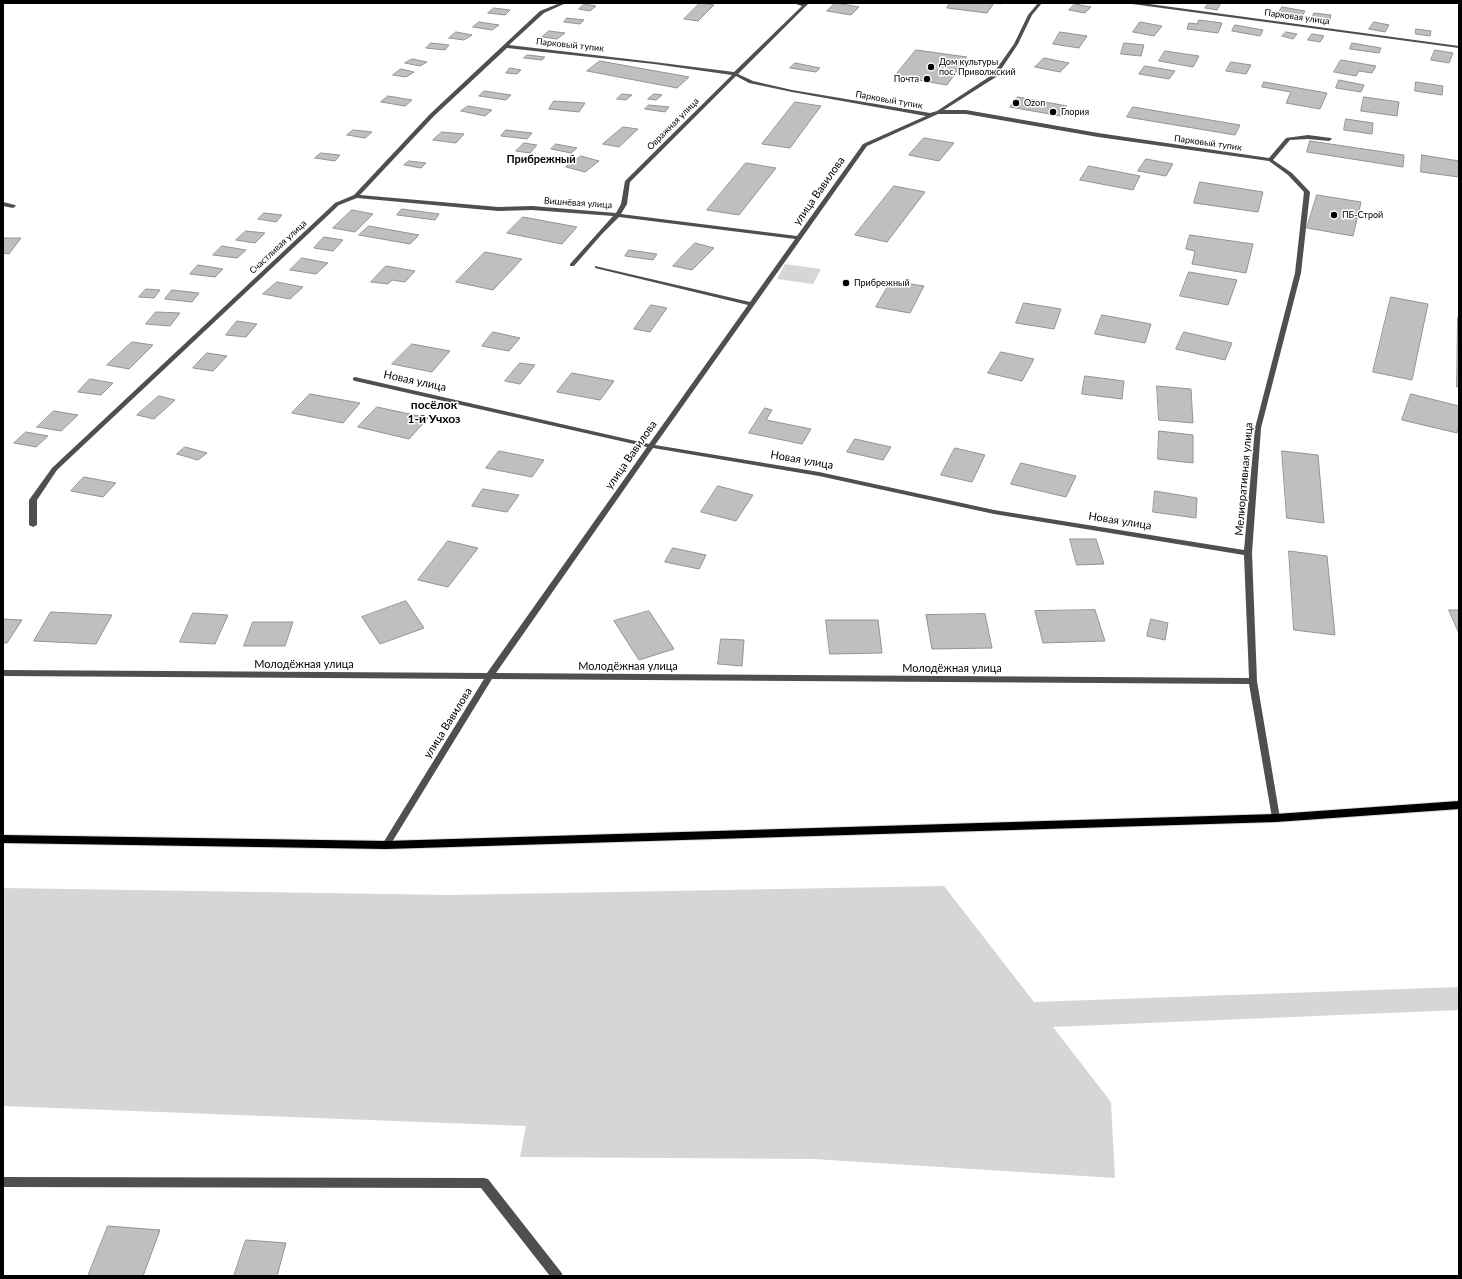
<!DOCTYPE html>
<meta charset="utf-8">
<style>
body{margin:0}
#map{position:relative;width:1462px;height:1279px;overflow:hidden;background:#fff;font-family:Lato,sans-serif}
canvas{display:block}
.frame{position:absolute;inset:0;border:4px solid #000;pointer-events:none}
</style>
<div id="map">
<canvas width="1462" height="1279"></canvas>
<div class="frame"></div>
</div>
<script>
const c = document.querySelector('canvas').getContext('2d');
c.lineJoin = 'round';
function paint(path, color) {
  c.fillStyle = color;
  c.fill(path, 'evenodd');
}
function strokePath(path, color, width, dash) {
  c.strokeStyle = color;
  c.lineWidth = width;
  c.lineCap = dash ? 'butt' : 'round';
  c.setLineDash(dash || []);
  c.stroke(path);
}
function label(font, color, halo, rows, align = 'center') {
  c.font = font + ' Lato,sans-serif';
  c.lineWidth = 3;
  c.setLineDash([]);
  c.textBaseline = 'middle';
  c.strokeStyle = halo;
  c.fillStyle = color;
  for (const [text, x, y, turn = 0] of rows) {
    c.save();
    c.translate(x, y);
    c.rotate((+turn || 0) * Math.PI / 180);
    c.textAlign = isNaN(turn) ? turn : align;
    if (halo) c.strokeText(text, 0, 0);
    c.fillText(text, 0, 0);
    c.restore();
  }
}
paint(new Path2D(`
 M785,264L821,269L813,284L777,279Z
 M944,886L1034,1002L1459,987V1010L1053,1027L1111,1102L1115,1178L813,1159L520,1157L526,1126L3,1106V888L450,895Z`), '#d6d6d6');
const building = new Path2D(`
 M700,3L714,5L698,21L684,19Z
 M835,3H836L859,7L851,15L827,11Z
 M950,3H1002L1001,4L994,3L987,13L947,8Z
 M1209,3H1221L1217,10L1205,8Z
 M584,4L596,6L590,11L579,9Z
 M1075,4L1091,7L1085,13L1069,10Z
 M1282,7L1305,11L1300,20L1277,16Z
 M494,8L510,10L505,15L488,13Z
 M1314,13L1331,15L1329,23L1312,21Z
 M567,18L584,20L580,24L564,22Z
 M1199,20L1222,23L1218,33L1187,29L1189,23L1197,24Z
 M479,22L499,25L492,30L473,27Z
 M1140,22L1162,26L1154,36L1133,32Z
 M1374,22L1389,25L1385,32L1369,29Z
 M1235,25L1263,30L1260,36L1232,31Z
 M1416,29L1431,31L1430,36L1416,34Z
 M549,31L565,33L557,39L542,37Z
 M456,32L472,35L464,40L449,38Z
 M1060,32L1087,36L1079,48L1053,44Z
 M1286,32L1297,34L1293,39L1282,36Z
 M1312,34L1324,36L1320,42L1308,40Z
 M431,43L449,45L445,50L426,48Z
 M1124,43L1144,45L1141,56L1121,54Z
 M1352,43L1381,48L1379,53L1350,49Z
 M916,50L967,57L947,85L895,76Z
 M1435,50L1453,53L1449,63L1431,60Z
 M1165,51L1199,56L1193,67L1159,61Z
 M527,55L545,57L542,60L524,58Z
 M1044,58L1069,63L1060,72L1035,67Z
 M412,59L427,62L420,66L405,63Z
 M1341,60L1376,66L1372,73L1359,71L1356,76L1334,72Z
 M600,61L689,77L677,88L587,71Z
 M1231,62L1251,65L1246,74L1226,71Z
 M795,63L820,68L816,72L790,68Z
 M1145,66L1175,71L1169,79L1139,74Z
 M510,68L521,70L517,74L506,73Z
 M401,69L414,72L406,77L393,75Z
 M1339,80L1364,85L1361,92L1336,88Z
 M1264,82L1327,93L1320,109L1286,103L1291,92L1262,87Z
 M1416,82L1443,86L1442,95L1415,91Z
 M484,91L511,95L506,100L479,96Z
 M622,94L632,95L626,100L617,99Z
 M654,94L662,95L656,100L648,99Z
 M388,96L412,100L405,106L381,102Z
 M1018,97L1067,106L1061,116L1010,107Z
 M1364,97L1399,102L1397,116L1361,111Z
 M554,101L585,103L579,112L549,109Z
 M795,102L821,106L790,148L762,144Z
 M649,105L669,107L665,112L645,109Z
 M468,106L492,110L485,116L461,111Z
 M1133,107L1240,125L1235,135L1127,117Z
 M1346,119L1373,123L1372,134L1344,130Z
 M623,127L638,129L619,147L603,144Z
 M353,130L372,132L365,138L347,135Z
 M506,130L532,133L527,139L501,136Z
 M442,132L464,134L456,143L433,140Z
 M924,138L954,143L939,161L909,155Z
 M1310,141L1404,155L1403,167L1307,152Z
 M524,143L537,145L530,153L516,151Z
 M556,144L577,148L571,153L551,149Z
 M321,153L340,155L335,161L315,158Z
 M1422,155L1459,161V177L1421,172Z
 M581,156L599,161L585,172L566,167Z
 M1146,159L1173,164L1166,176L1138,171Z
 M409,161L426,163L421,168L404,165Z
 M746,163L776,168L739,215L707,210Z
 M1089,166L1140,176L1133,190L1080,180Z
 M1200,182L1263,192L1258,212L1194,203Z
 M894,186L925,192L887,242L855,235Z
 M1317,195L1361,202L1353,236L1307,228Z
 M402,209L439,214L435,220L397,215Z
 M352,210L373,214L355,232L333,228Z
 M264,213L282,215L276,222L258,219Z
 M523,217L577,227L562,244L507,233Z
 M369,226L419,235L410,244L359,235Z
 M246,231L265,233L255,243L236,240Z
 M1190,235L1253,244L1246,273L1192,264L1195,251L1186,249Z
 M324,237L343,240L333,251L314,248Z
 M3,238H21L9,254L3,253Z
 M695,243L714,248L692,270L673,266Z
 M222,246L246,250L237,258L213,255Z
 M629,250L657,254L653,260L625,256Z
 M485,252L522,259L493,290L456,282Z
 M302,258L328,263L316,274L290,270Z
 M198,265L223,269L215,277L190,274Z
 M386,266L415,271L405,282L392,280L388,284L371,282Z
 M1189,272L1237,280L1228,305L1180,296Z
 M891,281L924,286L910,313L876,307Z
 M277,282L303,287L290,299L263,294Z
 M146,289L160,290L154,298L139,297Z
 M172,290L199,293L192,302L165,299Z
 M1391,297L1428,304L1412,380L1373,372Z
 M1024,303L1061,309L1054,329L1016,323Z
 M651,305L667,308L650,332L634,329Z
 M156,312L180,313L170,326L146,324Z
 M1102,315L1151,324L1145,343L1095,334Z
 M1458,318H1459V387H1457Z
 M237,321L257,324L246,337L226,335Z
 M493,332L520,338L509,351L482,346Z
 M1184,332L1232,343L1225,360L1176,349Z
 M132,342L153,345L129,369L107,365Z
 M412,344L450,351L432,372L392,364Z
 M1001,352L1034,359L1022,381L988,373Z
 M207,353L227,356L213,371L193,368Z
 M520,363L535,365L520,384L505,381Z
 M572,373L614,381L600,400L557,392Z
 M1085,376L1124,381L1122,399L1082,394Z
 M90,379L113,383L101,395L78,392Z
 M1157,386L1191,389L1193,423L1159,420Z
 M310,394L360,403L343,423L292,413Z
 M1411,394L1459,406V425L1457,433L1402,420Z
 M159,396L175,400L154,419L137,415Z
 M377,407L428,418L409,439L358,427Z
 M765,408L772,410L766,420L811,429L802,444L749,433Z
 M54,411L78,415L61,431L37,427Z
 M1159,431L1193,435V463L1158,459Z
 M26,432L48,436L36,447L14,443Z
 M855,439L891,447L883,460L847,452Z
 M185,447L207,453L198,460L177,454Z
 M955,448L985,455L972,482L941,475Z
 M499,451L544,460L532,477L486,468Z
 M1282,451L1318,455L1324,523L1287,518Z
 M1021,463L1076,476L1066,497L1011,484Z
 M84,477L116,483L103,497L71,491Z
 M718,486L753,495L736,521L701,512Z
 M483,489L519,495L507,512L472,506Z
 M1155,491L1197,498L1196,518L1153,512Z
 M1070,539H1096L1104,564L1077,565Z
 M448,541L478,548L448,587L418,580Z
 M673,548L706,555L699,569L665,562Z
 M1289,551L1327,556L1335,635L1294,630Z
 M406,601L424,628L380,644L362,617Z
 M1095,610L1105,641L1043,643L1035,611Z
 M1449,610H1459V633Z
 M649,611L674,649L639,660L614,621Z
 M51,612L112,615L96,644L34,641Z
 M193,613L228,615L215,644L180,642Z
 M985,614L992,648L932,649L926,615Z
 M3,619L22,620L7,643H3Z
 M1151,619L1168,623L1165,640L1147,636Z
 M826,620H878L882,653L830,654Z
 M253,622H293L285,646H244Z
 M721,639L744,640L742,666L718,664Z
 M108,1226L160,1230L143,1276H88Z
 M246,1240L286,1243L277,1276H234Z`);
paint(building, '#bfbfbf');
strokePath(building, '#939393', 1);
const primary = new Path2D(`
 M1459,801V809L1276,822L386,849L3,843V835L386,841L1276,814Z`);
strokePath(primary, '#dbdbdb', 2);
paint(new Path2D(`
 M560,3H566L544,13L509,45L654,62L734,72L802,6L793,3H809L738,74L753,81L792,90L930,113L937,111L992,75L1014,44L1028,15L1038,3H1042L1032,15L1018,44L996,77L944,110H966L1098,133L1269,158L1286,138L1308,135L1331,138L1332,139L1329,141L1308,139L1290,140L1273,160L1292,173L1310,192L1301,273L1261,428L1252,553L1257,681L1280,818L1279,820H1273L1272,818L1249,684L492,679L389,847L386,848L383,847L381,845L383,843L484,679L3,676V670L487,673L647,447L355,381L353,380V378L355,377L649,444L748,305L595,268V266L750,302L795,239L619,217L602,234L574,266H570V264L613,216L532,210L498,211L357,198L339,205L57,470L37,500V525L33,527L29,525V500L52,468L335,203L354,195L430,114L540,11ZM507,48L654,64L732,75L625,181L621,204L616,213L532,206L498,207L360,195L434,116ZM736,76L749,83L792,92L926,116L863,144L797,236L621,214L627,204L630,182ZM938,114H966L1098,137L1269,161L1288,175L1304,192L1295,273L1255,428L1244,550L994,510L819,472L655,445L867,146ZM653,448L819,476L994,514L1244,555L1249,678L496,673Z
 M1130,3H1142L1459,46V48L1132,4Z
 M3,202L15,205L16,206L13,208L3,206Z
 M3,1177L484,1178L488,1179L561,1272L563,1276H550L481,1188L3,1187Z`), '#4f4f4f');
paint(primary, '#000');
for (const [x, y, r, color] of [
 [931,67,4,"#000"],
 [927,79,4,"#000"],
 [1016,103,4,"#000"],
 [1053,112,4,"#000"],
 [1334,215,4,"#000"],
 [846,283,4,"#000"]
]) {
  const dot = new Path2D();
  dot.arc(x, y, r, 0, 2 * Math.PI);
  c.fillStyle = color;
  c.fill(dot);
  strokePath(dot, '#fff', 1.5);
}
label('9px', '#000', '#fff', [
 ["Парковая улица",1297,17,8],
 ["Парковый тупик",570,45,6],
 ["Парковый тупик",889,100,10],
 ["Овражная улица",673,124,-45],
 ["Парковый тупик",1208,143,8],
 ["Вишнёвая улица",578,203,4],
 ["Счастливая улица",278,247,-43]
]);
label('9px', '#000', '#fff', [
 ["Дом культуры",939,62],
 ["пос. Приволжский",939,72],
 ["Почта",919,79,"right"],
 ["Ozon",1024,103],
 ["Глория",1061,112],
 ["ПБ-Строй",1342,215],
 ["Прибрежный",854,283]
], 'left');
label('bold 11px', '#000', '#fff', [
 ["Прибрежный",541,159]
]);
label('11px', '#000', '#fff', [
 ["улица Вавилова",819,191,-55],
 ["Новая улица",415,381,12],
 ["улица Вавилова",631,455,-55],
 ["Новая улица",802,460,10],
 ["Мелиоративная улица",1244,479,-85],
 ["Новая улица",1120,521,9],
 ["Молодёжная улица",304,664],
 ["Молодёжная улица",628,666],
 ["Молодёжная улица",952,668],
 ["улица Вавилова",448,723,-58]
]);
label('bold 12px', '#000', '#fff', [
 ["посёлок",434,405],
 ["1-й Учхоз",434,419]
]);
</script>
